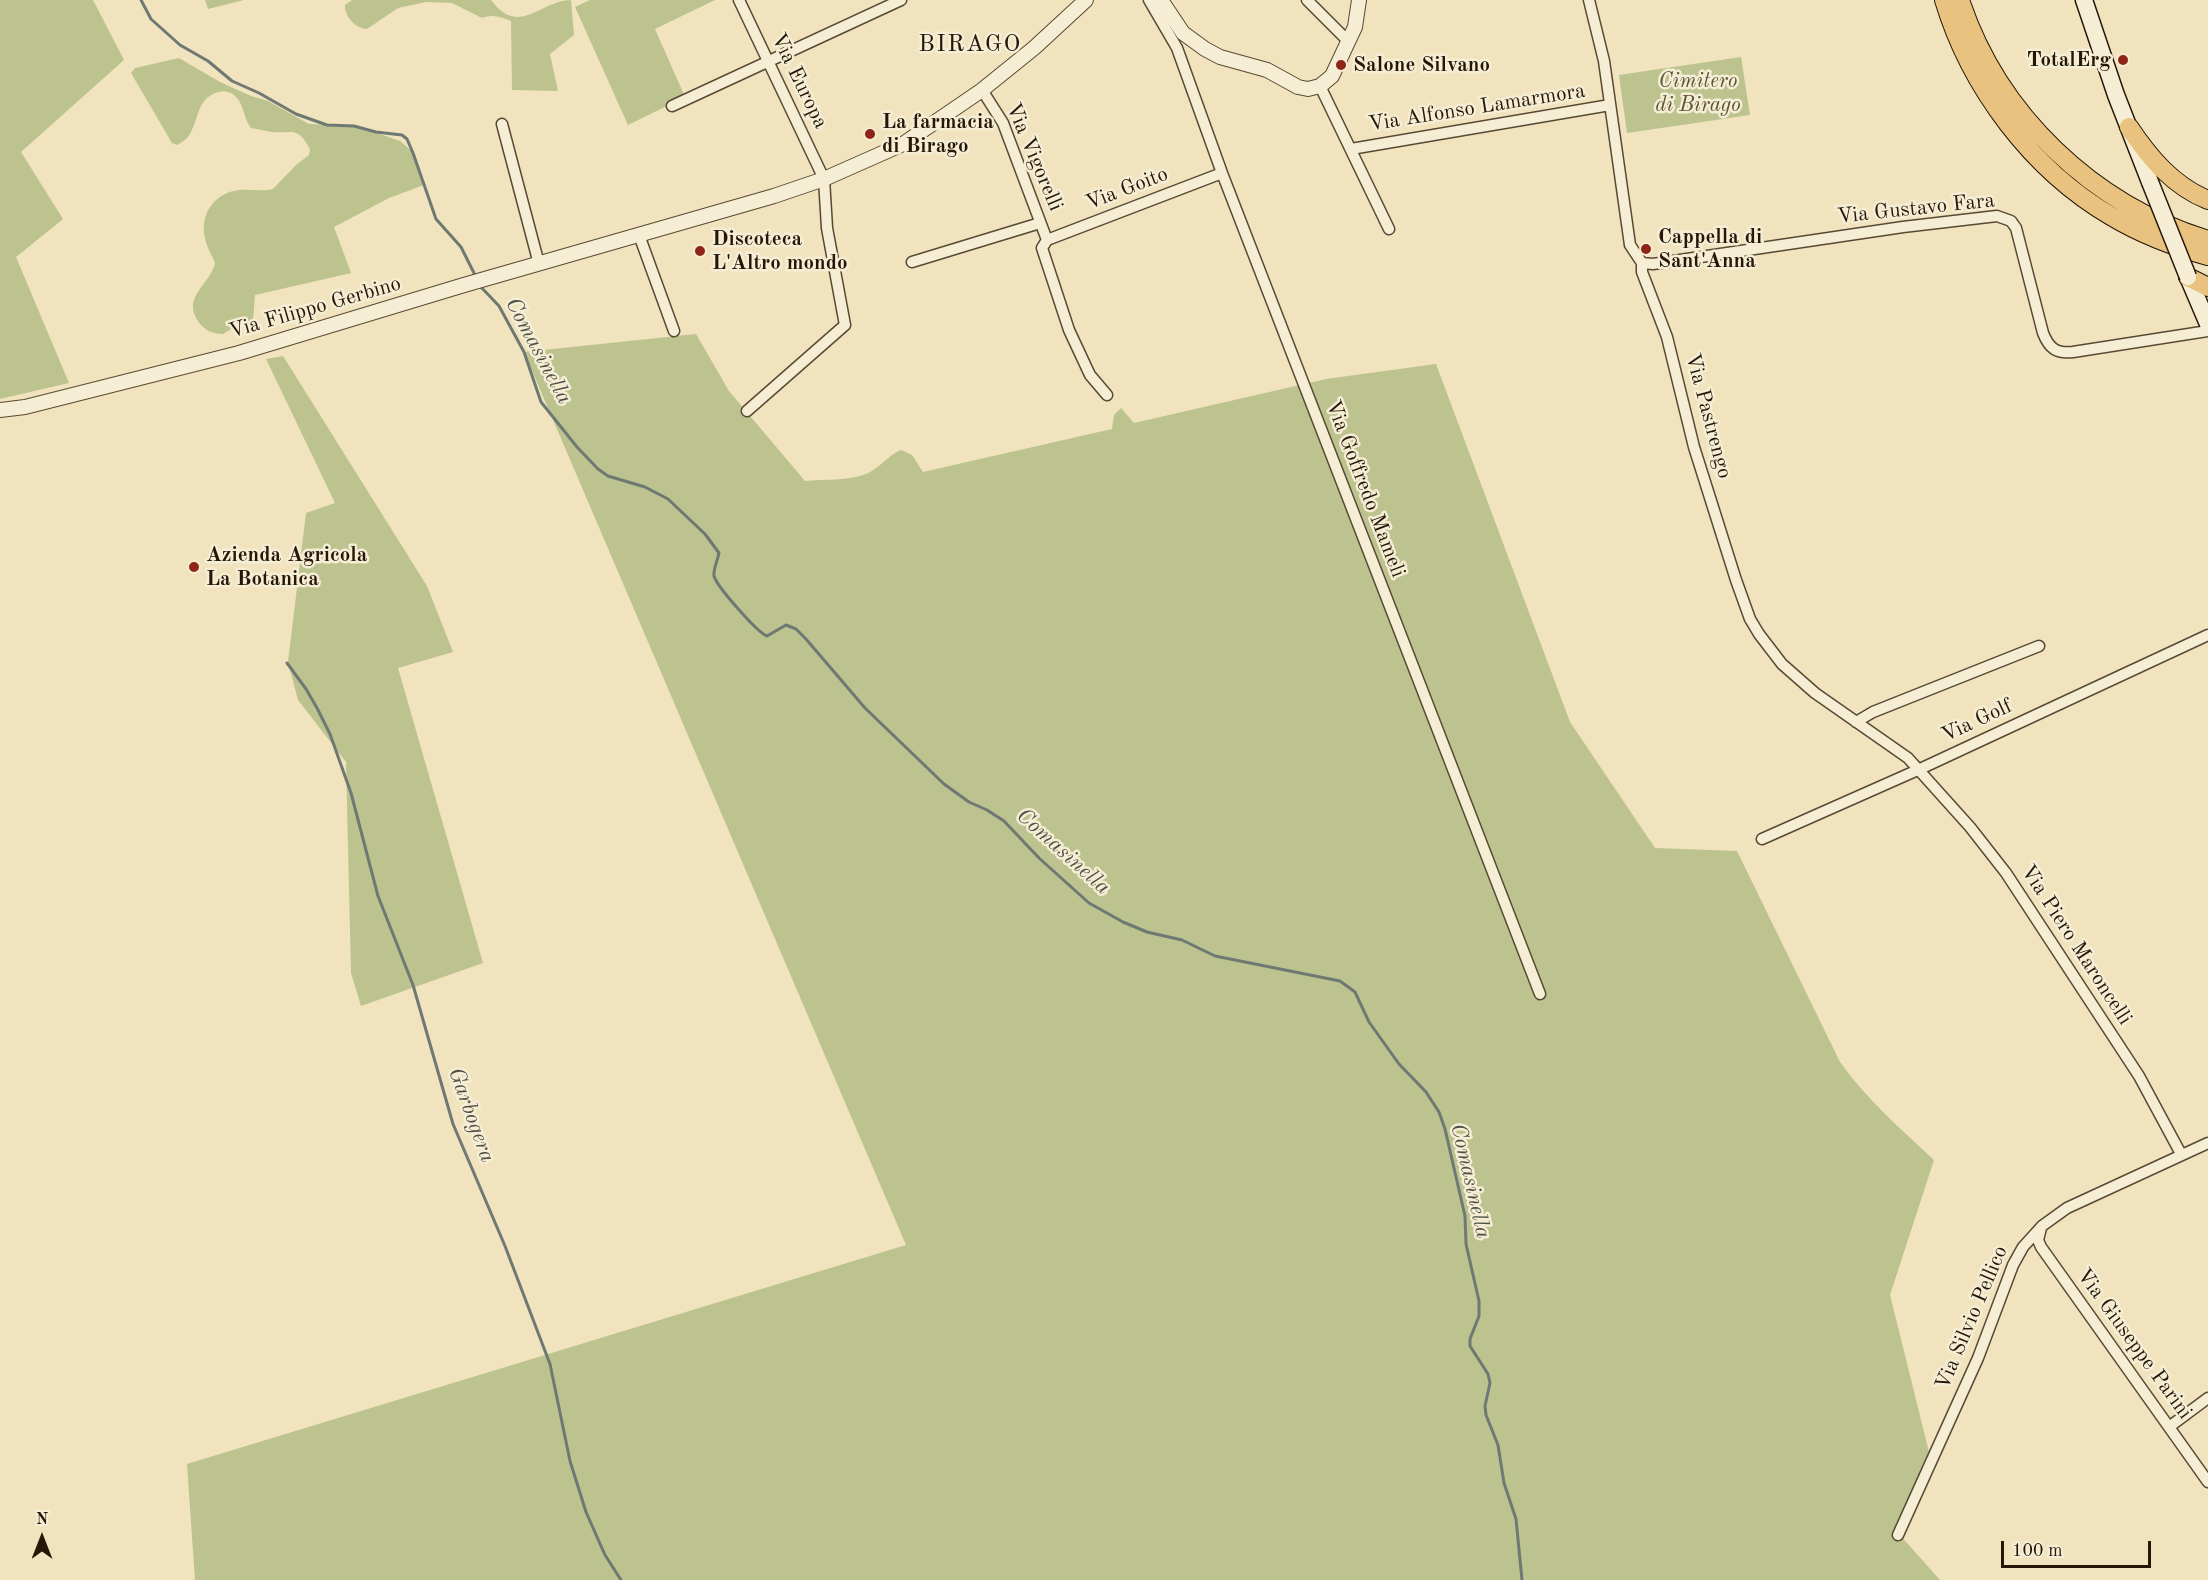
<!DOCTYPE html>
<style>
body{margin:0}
#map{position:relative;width:2208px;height:1580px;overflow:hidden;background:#f0e3bd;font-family:"Old Standard TT",serif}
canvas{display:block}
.north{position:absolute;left:12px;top:1508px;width:60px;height:60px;-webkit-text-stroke:4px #f5edd4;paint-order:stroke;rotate:0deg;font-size:16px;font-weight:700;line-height:24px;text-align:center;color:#251607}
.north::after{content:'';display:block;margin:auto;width:21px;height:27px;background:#251607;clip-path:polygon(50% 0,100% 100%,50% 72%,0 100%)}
.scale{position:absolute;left:2001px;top:1541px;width:150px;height:27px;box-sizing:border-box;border:3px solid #251607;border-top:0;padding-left:8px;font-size:18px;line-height:21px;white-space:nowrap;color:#251607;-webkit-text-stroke:4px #f5edd4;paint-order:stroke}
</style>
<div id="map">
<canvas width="2208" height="1580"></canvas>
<div class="north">N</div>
<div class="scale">100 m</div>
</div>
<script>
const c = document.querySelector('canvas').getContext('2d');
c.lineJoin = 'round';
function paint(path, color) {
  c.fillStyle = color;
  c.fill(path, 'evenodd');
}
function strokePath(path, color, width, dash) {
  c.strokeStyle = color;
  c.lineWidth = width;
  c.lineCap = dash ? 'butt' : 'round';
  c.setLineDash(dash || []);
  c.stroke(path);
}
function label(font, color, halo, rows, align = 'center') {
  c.font = font + ' "Old Standard TT",serif';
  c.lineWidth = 5;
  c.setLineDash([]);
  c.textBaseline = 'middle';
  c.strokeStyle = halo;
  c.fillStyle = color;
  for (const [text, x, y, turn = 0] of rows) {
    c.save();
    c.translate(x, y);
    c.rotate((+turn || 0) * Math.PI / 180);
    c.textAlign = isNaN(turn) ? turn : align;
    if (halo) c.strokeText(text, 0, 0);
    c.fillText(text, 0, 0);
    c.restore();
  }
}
paint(new Path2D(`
 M0,0H93L124,60L21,152L63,219L16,257L69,383L0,399Z
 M205,0H244L208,9Z
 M352,0H491C519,38 541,0 571,0L574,35L550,54L558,91L512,90L511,21C501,17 493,14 482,18L452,3L426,2L398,8L367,29C356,29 344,16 345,5Z
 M590,0H715L655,29L685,97L628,125L575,7Z
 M1741,57L1750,115L1627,133L1619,75Z
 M179,58L220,82L251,96L268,101L309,124L357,126L400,141L413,152L424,185L389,198L334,227L351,273L255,295L253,321L243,322L223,334C212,334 204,330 198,321C182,297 209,285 215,264C213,256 208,250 206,242C198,217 213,192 240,190C251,189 262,192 273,189L296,165L309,155L310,149C297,125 292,134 272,132C265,131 258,129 251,128C244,119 244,106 237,98C233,93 225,90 219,92C198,97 199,116 191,132C188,138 183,142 177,145L172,143L131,73L135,68Z
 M696,334L729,391L805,481C825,479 848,481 866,474C879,469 888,455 901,450L912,455L923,472L1112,429L1114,415L1121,408L1134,423L1326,379L1436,364L1570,722L1655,848L1737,851L1840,1062C1866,1099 1901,1129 1934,1160L1890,1295L1930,1456L1900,1535L1940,1580H195L187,1464L906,1245L524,352Z
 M283,356L427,586L453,652L398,668L483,963L361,1006L351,973L346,762L298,700L288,662L306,513L335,503L266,359Z`), '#bcc38f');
strokePath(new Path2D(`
 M141,0L151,19L180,45L208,61L232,81L259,93L296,114L327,125L354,126L376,132L402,135L407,139L413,153L436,219L461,247L474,273
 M480,286L499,306L524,352L541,402L577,447L598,469L608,476L645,487L668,499L705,534L719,553C718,559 713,569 714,576C717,587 758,633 767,636L786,625L796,629L806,639L865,708L944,784L969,802L987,810L1004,821L1039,858L1089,903L1123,922L1147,932L1182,940L1215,956L1340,981L1355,992L1369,1022L1399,1064L1426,1092L1439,1112L1445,1129L1465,1216L1466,1244L1479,1301V1316L1470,1339V1346L1488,1374L1490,1383L1485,1406L1486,1415L1498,1445L1504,1483L1516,1519L1522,1580
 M287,663L306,689L317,708L330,734L351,793L378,896L413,985L453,1124L505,1246L550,1364L570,1461L586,1512L605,1555L621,1580`), '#6f7974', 3);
const minor = new Path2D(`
 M739,0L824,179L827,228L845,325L747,411
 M1149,0L1177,48L1222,173L1540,994
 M1307,0L1348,41
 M1589,0L1604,61L1630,245L1642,263V272L1667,337L1694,447L1736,580L1750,619L1759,634L1782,664L1815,693L1908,758L1970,827L2006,873L2139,1076L2181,1154
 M1320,86L1389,229
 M982,90L1003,123L1047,240
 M672,106L901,0
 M502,124L539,264
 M1351,149L1610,105
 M639,235L674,331
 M1047,240L1222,173
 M1047,240L1042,248L1069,330L1090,375L1107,395
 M912,262L1040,223
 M1642,263L1653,264L1903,227L1997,216L2011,221L2016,228L2043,333C2049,348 2056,354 2073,352L2208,331
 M1856,722L1873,712L2039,646
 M1762,839L1920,769L2208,635
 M2041,1228L2038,1240L2041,1247L2208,1482
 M2169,1427L2208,1398
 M1898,1535L1978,1358L2013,1265L2023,1247L2042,1226L2067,1208L2208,1143`);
const tertiary = new Path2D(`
 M1161,0L1183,33L1205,49L1220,57L1267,70L1298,87L1308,89L1320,86L1332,76L1355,27L1359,0
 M0,410L25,407L239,353L464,285L774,196L824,179L903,144L982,90L1034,48L1086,0`);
const secondary = new Path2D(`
 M2084,0L2116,95L2150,182
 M2188,277L2208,324`);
const trunk = new Path2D(`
 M1944,0C1970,87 2032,170 2111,216C2141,234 2175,247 2208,256
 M1960,0C1998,115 2093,205 2208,240
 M2129,127C2149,157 2173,186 2208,200
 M2188,277L2208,287`);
strokePath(minor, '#584934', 13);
strokePath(tertiary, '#584934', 16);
strokePath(secondary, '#251607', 19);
strokePath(trunk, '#251607', 20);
strokePath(minor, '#f5edd4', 10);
strokePath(tertiary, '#f5edd4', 14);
strokePath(secondary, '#f5edd4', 16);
strokePath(trunk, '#e8c27e', 18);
const secondaryBridge = new Path2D(`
 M2150,182L2188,277`);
strokePath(secondaryBridge, '#251607', 19, []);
strokePath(secondaryBridge, '#f5edd4', 16);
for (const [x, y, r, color] of [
 [2123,60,6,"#8f2418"],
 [1341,65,6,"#8f2418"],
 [870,134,6,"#8f2418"],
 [1646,249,6,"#8f2418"],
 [700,251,6,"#8f2418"],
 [194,567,6,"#8f2418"]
]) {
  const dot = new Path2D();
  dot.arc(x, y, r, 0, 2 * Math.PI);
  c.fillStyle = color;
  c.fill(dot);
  strokePath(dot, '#f5edd4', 2);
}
label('bold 21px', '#251607', '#f5edd4', [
 ["TotalErg",2111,60,"right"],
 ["Salone Silvano",1353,65],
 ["La farmacia",882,122],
 ["di Birago",882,146],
 ["Cappella di",1658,237],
 ["Sant'Anna",1658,261],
 ["Discoteca",712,239],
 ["L'Altro mondo",712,263],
 ["Azienda Agricola",206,555],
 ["La Botanica",206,579]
], 'left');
label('21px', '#251607', '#f5edd4', [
 ["Via Europa",799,81,64],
 ["Via Alfonso Lamarmora",1477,108,-9],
 ["Via Vigorelli",1034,157,67],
 ["Via Goito",1127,189,-21],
 ["Via Gustavo Fara",1916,209,-6],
 ["Via Filippo Gerbino",315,308,-16],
 ["Via Pastrengo",1708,416,75],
 ["Via Goffredo Mameli",1365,489,69],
 ["Via Golf",1977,721,-25],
 ["Via Piero Maroncelli",2076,945,57],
 ["Via Silvio Pellico",1972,1318,-67],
 ["Via Giuseppe Parini",2134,1344,54]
]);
label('italic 21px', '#5a5337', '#f5edd4', [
 ["Cimitero",1698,81],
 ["di Birago",1698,105]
]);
label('italic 22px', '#505046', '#f5edd4', [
 ["Comasinella",538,351,62],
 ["Comasinella",1063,852,42],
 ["Garbogera",471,1115,70],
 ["Comasinella",1470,1181,77]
]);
c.letterSpacing = '1.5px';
label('24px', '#251607', '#f5edd4', [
 ["BIRAGO",970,45]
]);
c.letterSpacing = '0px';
</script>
